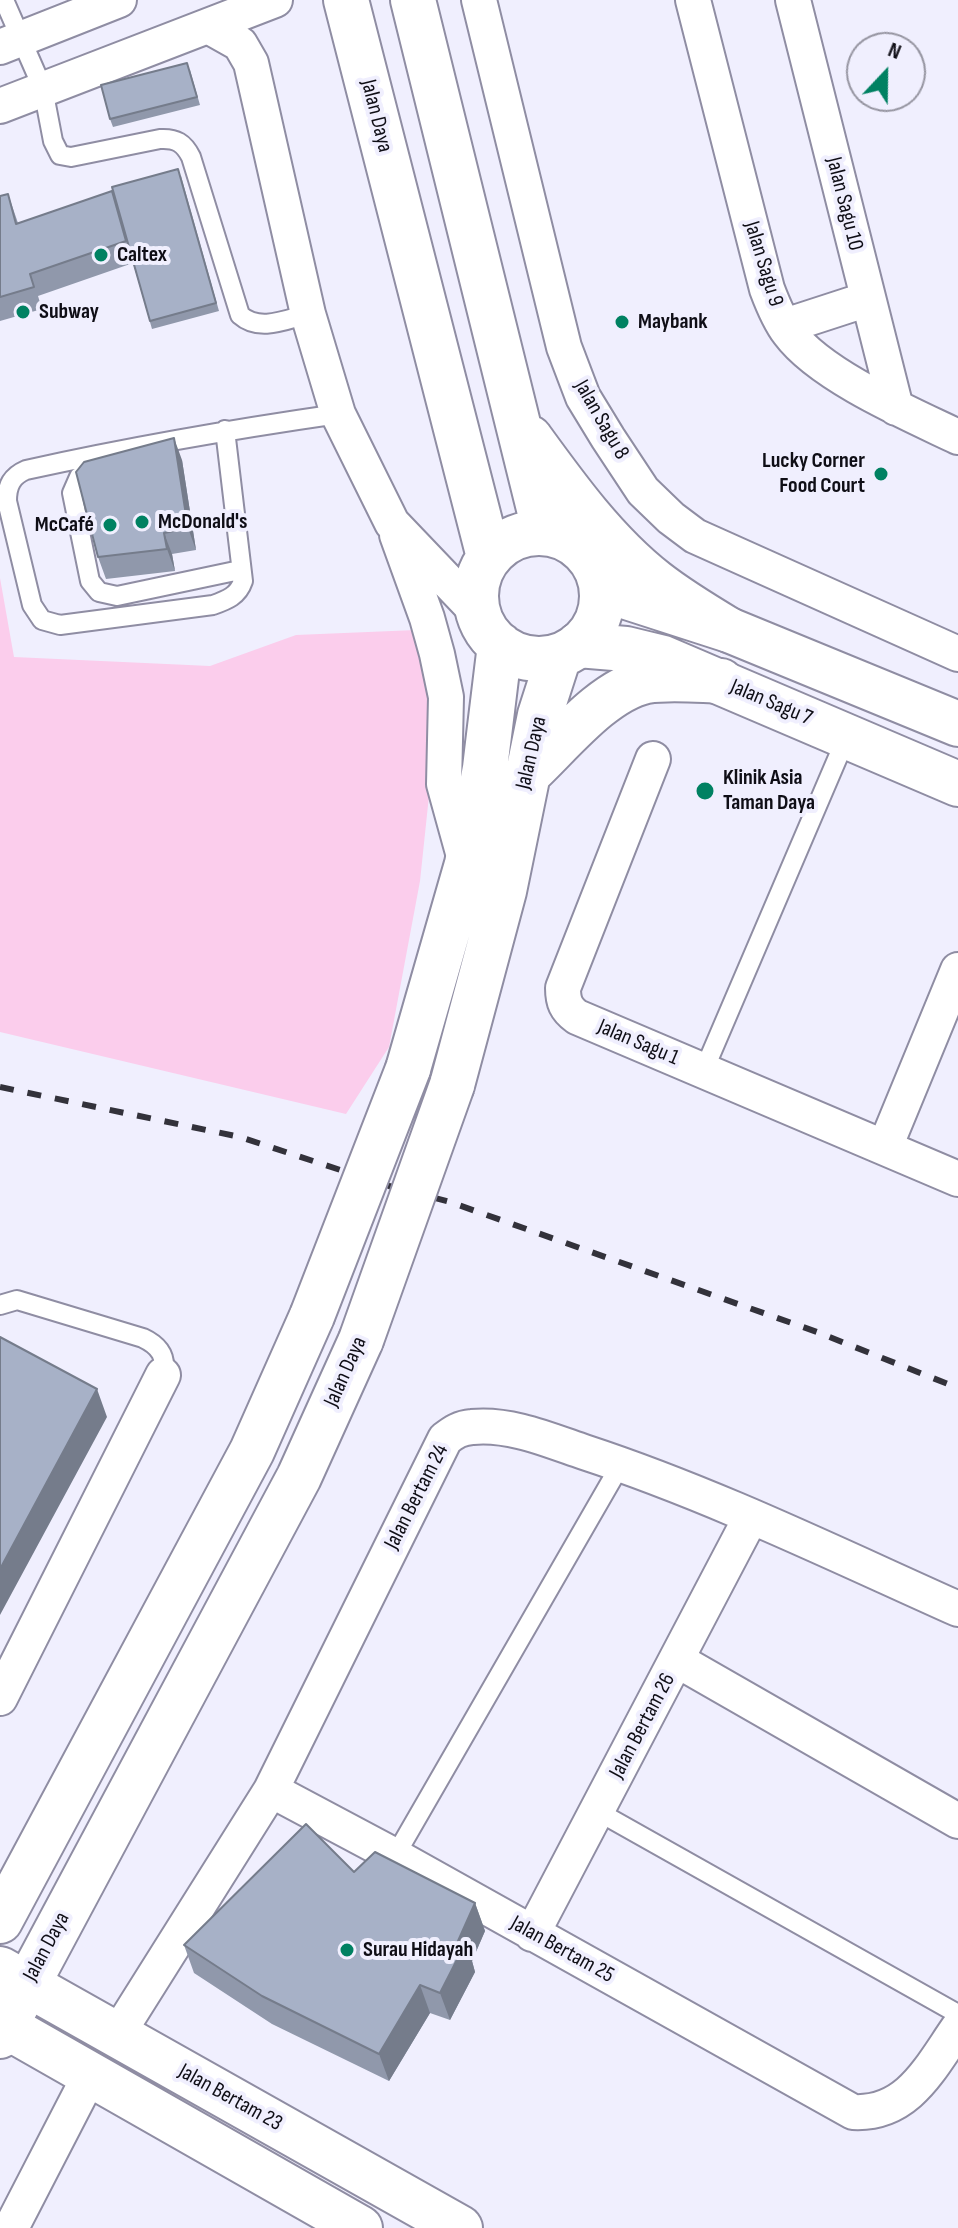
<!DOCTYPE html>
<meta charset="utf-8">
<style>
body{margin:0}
#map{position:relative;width:958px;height:2228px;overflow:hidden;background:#f0effe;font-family:"Sofia Sans Condensed",sans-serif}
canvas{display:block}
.north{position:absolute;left:846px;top:32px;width:80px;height:80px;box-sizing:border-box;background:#f0effe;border:2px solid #9695a1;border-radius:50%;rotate:22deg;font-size:22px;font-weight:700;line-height:32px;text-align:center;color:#0f0e16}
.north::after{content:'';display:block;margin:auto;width:28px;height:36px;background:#008162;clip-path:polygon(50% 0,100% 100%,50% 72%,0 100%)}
</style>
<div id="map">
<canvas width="958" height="2228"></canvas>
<div class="north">N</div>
</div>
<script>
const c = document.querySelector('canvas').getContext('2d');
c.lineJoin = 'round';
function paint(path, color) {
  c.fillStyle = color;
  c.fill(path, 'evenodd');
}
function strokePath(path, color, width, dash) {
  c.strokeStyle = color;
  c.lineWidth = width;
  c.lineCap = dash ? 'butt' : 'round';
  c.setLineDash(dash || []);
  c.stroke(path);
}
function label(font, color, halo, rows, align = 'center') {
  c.font = font + ' "Sofia Sans Condensed",sans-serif';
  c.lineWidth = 8;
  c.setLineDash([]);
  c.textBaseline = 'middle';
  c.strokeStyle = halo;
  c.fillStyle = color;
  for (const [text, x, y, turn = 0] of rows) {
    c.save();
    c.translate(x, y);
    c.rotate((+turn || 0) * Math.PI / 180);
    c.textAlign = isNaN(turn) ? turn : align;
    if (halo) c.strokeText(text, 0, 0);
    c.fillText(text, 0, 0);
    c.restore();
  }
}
paint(new Path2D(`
 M0,578L14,657L210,666L296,635L416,630L439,701L420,881L389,1047L346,1114L0,1032Z`), '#fbcdec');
const lane = new Path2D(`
 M4,0L43,89L53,141L60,155L71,157L160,139C176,138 184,143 191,157L240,315C259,332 285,320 308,314
 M225,430L243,581C238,596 227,600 213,605L60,625L42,620L32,605L7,501C7,485 12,476 26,470C130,447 234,429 338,414
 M98,472L79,477L72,493L90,581L99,592L117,596L240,570
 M704,1070L847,736
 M0,1305L17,1300L143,1338C160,1346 167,1357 163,1375
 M597,1811L958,2014
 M395,1856L621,1464`);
const street = new Path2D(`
 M479,0L564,347L583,397L608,438L643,491L671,518L695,536L958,654
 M693,0L767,289C773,305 779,320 789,333C821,376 910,414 958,437
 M793,0L896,408
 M208,26L240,44L251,63L308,314L338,414L392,523L478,613
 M0,47L119,0
 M0,106L275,0
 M785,326L868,299
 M397,535L427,618L437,654L446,697L444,784L465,860
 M653,759L563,988C563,1002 566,1009 577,1017L958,1179
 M885,1147L958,970
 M677,1660L958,1821
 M0,1698L163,1375
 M271,1790L395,1856L853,2112C908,2115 930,2068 958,2028
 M532,1934L751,1517
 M117,2035L271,1790L445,1439C454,1432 460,1428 472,1427C509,1423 549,1440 584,1452C712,1494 835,1554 958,1609
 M11,2228L90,2075`);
const secondary = new Path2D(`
 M602,589L729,630L958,724
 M578,645L626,649L663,658L958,784
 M0,1969L460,2228
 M0,2023L360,2228`);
const primary = new Path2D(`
 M346,0L489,557
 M413,0L545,533
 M530,438C567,489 606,543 656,582C679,600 704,615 729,630
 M476 596a63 63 0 1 1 126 0a63 63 0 1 1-126 0Z
 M526,776C560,745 601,691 646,681C670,677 696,680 721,681
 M408,1069L467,864L485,768L500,645
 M452,1085L504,891L540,715L559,656
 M0,1921L252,1451L312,1316
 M0,2036L299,1477L361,1340`);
strokePath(lane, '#8f8da3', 22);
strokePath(street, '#8f8da3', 38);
strokePath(secondary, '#8f8da3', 48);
strokePath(primary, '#8f8da3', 48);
strokePath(lane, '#fff', 18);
strokePath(street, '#fff', 34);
strokePath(secondary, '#fff', 44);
strokePath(primary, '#fff', 44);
strokePath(new Path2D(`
 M0,1087L240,1137L389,1186L450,1202L817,1332L958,1388`), '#33323b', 6, [14, 14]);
const primaryBridge = new Path2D(`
 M312,1316L408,1069
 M361,1340L452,1085`);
strokePath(primaryBridge, '#8f8da3', 48, []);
strokePath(primaryBridge, '#fff', 44);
paint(new Path2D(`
 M190,70L200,105L113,127L110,119Z
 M181,176L219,311L152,329L133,263L38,296L42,309L0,321V196L8,194L18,223Z
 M182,460L196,550L172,554L175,571L106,579L98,557Z
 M354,1872L475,1903L485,1931L472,1961L475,1972L450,2020L430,2013L389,2081L272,2024L194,1973L184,1945Z`), '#9098ab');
paint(new Path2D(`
 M174,438L182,460L196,550L188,528Z
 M164,533L172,554L175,571L167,549Z
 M97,1389L107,1417L0,1615V1569Z
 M475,1903L485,1931L472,1961L475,1972L450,2020L440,1993L458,1941Z
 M420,1985L430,2013L389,2081L379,2054Z`), '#757c8b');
const building = new Path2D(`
 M187,63L197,97L110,119L101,85Z
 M178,169L216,303L150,321L112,187Z
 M112,191L126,241L30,274L34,287L0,297V196L8,194L16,224Z
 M174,438L188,528L164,533L167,549L98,557L76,472L84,462Z
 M0,1337L97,1389L0,1569Z
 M306,1824L354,1872L375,1852L475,1903L458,1941L465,1944L440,1993L420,1985L379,2054L262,1996L184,1945Z`);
paint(building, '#a7b1c7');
strokePath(building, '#757c8b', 2);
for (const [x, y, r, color] of [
 [101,255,8,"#008162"],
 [23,312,8,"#008162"],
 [622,322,8,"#008162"],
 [881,474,8,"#008162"],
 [142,522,8,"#008162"],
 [110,525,8,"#008162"],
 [705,791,10,"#008162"],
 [347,1950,8,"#008162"]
]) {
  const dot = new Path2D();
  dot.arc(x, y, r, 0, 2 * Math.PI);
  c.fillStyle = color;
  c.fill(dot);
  strokePath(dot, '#f0effe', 3);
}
label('22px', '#0f0e16', '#f0effe', [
 ["Jalan Daya",376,116,76],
 ["Jalan Sagu 10",844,204,76],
 ["Jalan Sagu 9",763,264,73],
 ["Jalan Sagu 8",601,420,60],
 ["Jalan Sagu 7",771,703,23],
 ["Jalan Daya",532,753,-77],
 ["Jalan Sagu 1",638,1043,23],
 ["Jalan Daya",346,1372,-66],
 ["Jalan Bertam 24",417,1497,-63],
 ["Jalan Bertam 26",643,1726,-62],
 ["Jalan Daya",47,1947,-62],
 ["Jalan Bertam 25",562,1950,29],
 ["Jalan Bertam 23",230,2098,29]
]);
label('bold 22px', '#0f0e16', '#f0effe', [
 ["Caltex",117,255],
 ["Subway",39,312],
 ["Maybank",638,322],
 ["Lucky Corner",865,461,"right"],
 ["Food Court",865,486,"right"],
 ["McDonald's",158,522],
 ["McCafé",94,525,"right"],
 ["Klinik Asia",723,778],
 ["Taman Daya",723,803],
 ["Surau Hidayah",363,1950]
], 'left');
</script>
